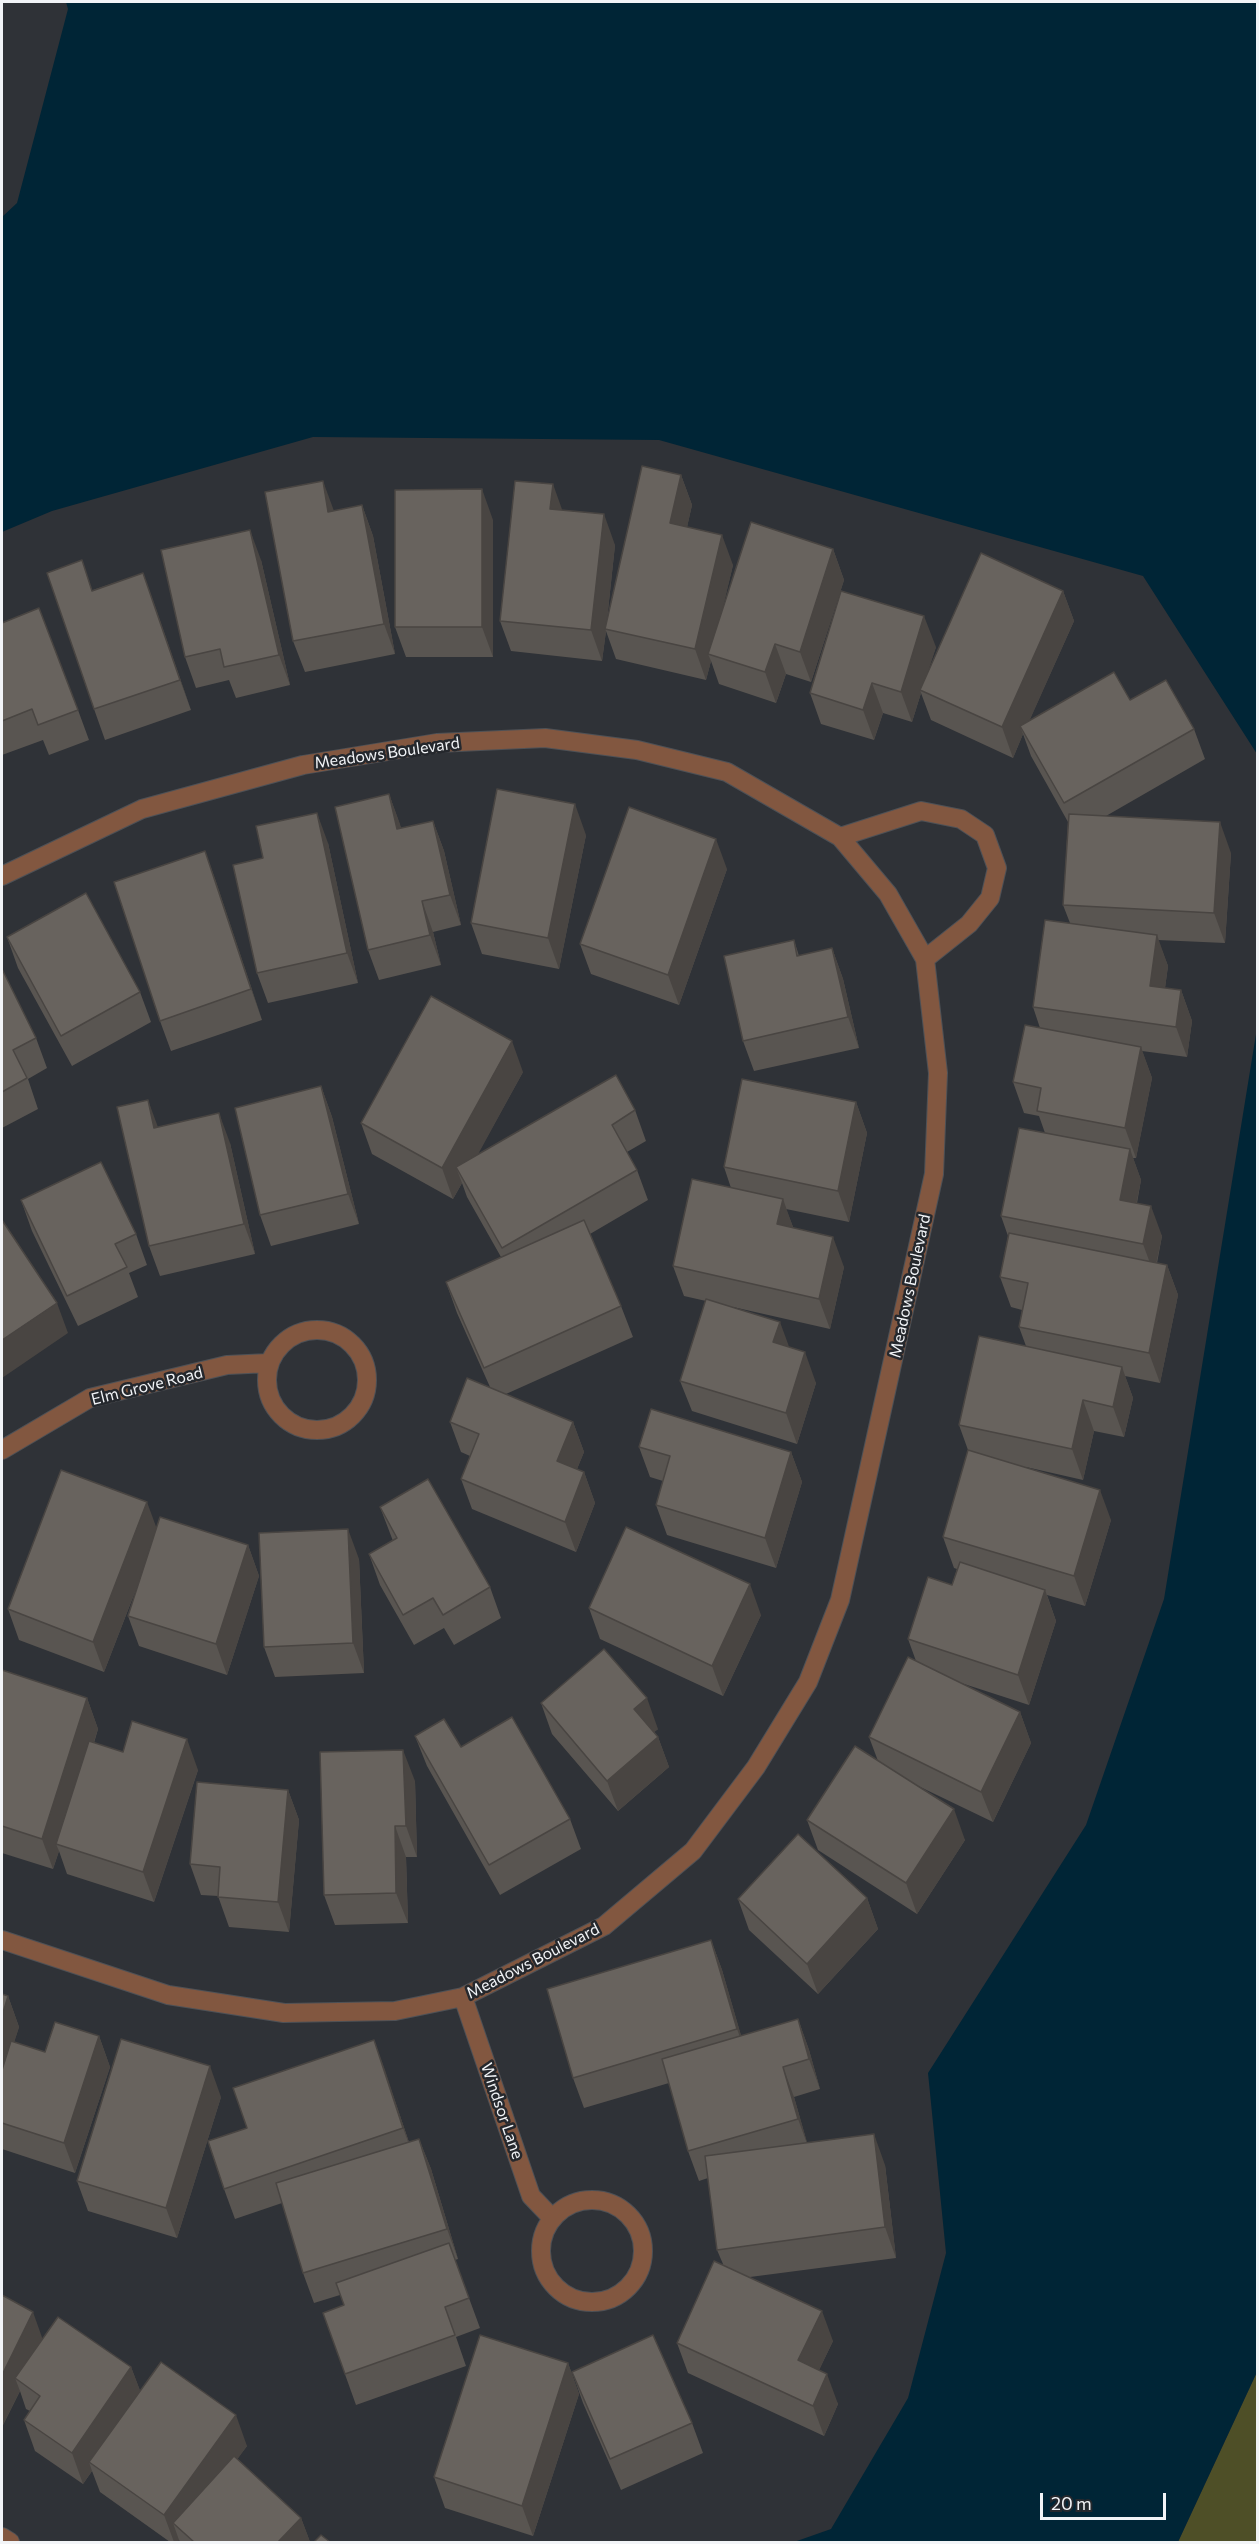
<!DOCTYPE html>
<style>
body{margin:0}
#map{position:relative;width:1259px;height:2544px;overflow:hidden;background:#2f3237;font-family:Commissioner,sans-serif}
canvas{display:block}
.frame{position:absolute;inset:0;border:3px solid #f2f4f7;pointer-events:none}
.scale{position:absolute;left:1040px;top:2493px;width:126px;height:27px;box-sizing:border-box;border:3px solid #f2f4f7;border-top:0;padding-left:8px;font-size:18px;line-height:21px;white-space:nowrap;color:#f2f4f7;-webkit-text-stroke:4px #25282d;paint-order:stroke}
</style>
<div id="map">
<canvas width="1259" height="2544"></canvas>
<div class="frame"></div>
<div class="scale">20 m</div>
</div>
<script>
const c = document.querySelector('canvas').getContext('2d');
c.lineJoin = 'round';
function paint(path, color) {
  c.fillStyle = color;
  c.fill(path, 'evenodd');
}
function strokePath(path, color, width, dash) {
  c.strokeStyle = color;
  c.lineWidth = width;
  c.lineCap = dash ? 'butt' : 'round';
  c.setLineDash(dash || []);
  c.stroke(path);
}
function label(font, color, halo, rows, align = 'center') {
  c.font = font + ' Commissioner,sans-serif';
  c.lineWidth = 5;
  c.setLineDash([]);
  c.textBaseline = 'middle';
  c.strokeStyle = halo;
  c.fillStyle = color;
  for (const [text, x, y, turn = 0] of rows) {
    c.save();
    c.translate(x, y);
    c.rotate((+turn || 0) * Math.PI / 180);
    c.textAlign = isNaN(turn) ? turn : align;
    if (halo) c.strokeText(text, 0, 0);
    c.fillText(text, 0, 0);
    c.restore();
  }
}
paint(new Path2D(`
 M1257,2372V2542H1178Z`), '#4e4f27');
paint(new Path2D(`
 M66,2H1257V754L1143,576L659,440L313,437L52,511L2,532V217L17,203L68,9Z
 M1257,1028V2372L1178,2542H794L831,2529L908,2398L946,2253L928,2073L1086,1825L1164,1599Z`), '#002536');
const minor = new Path2D(`
 M840,837L921,811L961,819L985,835L997,868L990,898L969,924L925,959
 M2,876L142,809L303,765L437,743L545,738L637,750L727,772L840,837L888,894L925,959L938,1073L934,1174L840,1600L808,1682L756,1767L693,1851L604,1926L463,1997L395,2011L284,2013L168,1995L2,1940
 M267 1380a50 50 0 1 1 100 0a50 50 0 1 1-100 0Z
 M2,1450L90,1398L227,1365L269,1363
 M463,1997L531,2196L552,2218
 M541 2251a51 51 0 1 1 102 0a51 51 0 1 1-102 0Z
 M2,2537L10,2542`);
strokePath(minor, '#4e5156', 20);
strokePath(minor, '#825740', 18);
paint(new Path2D(`
 M681,475L692,505L687,527L733,565L723,606L833,549L844,580L811,682L786,674L776,703L719,684L711,661L706,680L616,659L606,631L602,661L511,651L500,621L562,510L615,545L607,620Z
 M362,505L373,536L395,654L305,672L293,641L334,511Z
 M493,520V657H406L395,627Z
 M261,560L290,685L236,698L229,680L196,688L185,657Z
 M143,573L191,710L105,740L94,709L93,590Z
 M1063,591L1074,621L1029,721L1130,700L1194,729L1205,759L1106,816L1231,853L1225,943L1158,940L1168,966L1165,988L1181,990L1192,1021L1187,1057L1142,1051L1152,1078L1136,1158H1133L1141,1180L1137,1203L1162,1236L1157,1263L1167,1265L1178,1295L1160,1383L1125,1376L1133,1398L1124,1437L1094,1431L1083,1480L1026,1467L1111,1520L1085,1606L1047,1595L1056,1621L1029,1705L961,1683L1020,1712L1031,1743L993,1822L914,1784L965,1840L917,1914L818,1850L807,1820L878,1761L869,1737L916,1661L908,1639L952,1585L957,1569L954,1568L943,1537L968,1450L959,1425L1026,1346L1019,1327L1022,1310L1011,1307L1000,1277L1008,1236L1001,1216L1045,1133L1039,1116L1024,1113L1013,1082L1040,1028L1033,1007L1070,923L1063,905L1068,822L1031,756L1023,734L1013,758L931,720L921,693L912,722L883,713L874,740L821,724L810,693L936,647L927,673Z
 M2,623L78,710L89,740L49,755L43,740L2,755Z
 M389,794L401,828L433,821L444,851L461,925L433,932L441,965L379,980L368,950Z
 M586,835L559,969L482,954L471,923Z
 M328,843L358,983L268,1003L257,973Z
 M205,851L216,882L262,1020L171,1051L160,1021Z
 M727,869L679,1005L591,974L580,944Z
 M7,937L140,992L151,1022L72,1066L18,968Z
 M794,940L799,956L832,948L843,979L859,1048L754,1071L743,1041Z
 M2,969L36,1038L47,1068L28,1079L38,1109L2,1128Z
 M523,1072L477,1155L635,1110L646,1141L627,1152L637,1170L648,1200L590,1234L621,1306L633,1337L506,1394L573,1422L584,1452L577,1469L584,1472L595,1503L576,1552L472,1509L461,1479L470,1456L461,1452L450,1422L490,1387L457,1313L446,1282L501,1257L467,1197L462,1183L453,1199L372,1154L361,1123Z
 M321,1086L332,1117L359,1224L271,1246L260,1215Z
 M856,1102L867,1133L849,1222L786,1209L793,1227L844,1267L830,1329L733,1307L789,1347L816,1383L797,1444L692,1411L680,1381L706,1301L684,1296L673,1266L731,1188L724,1167Z
 M158,1127L230,1143L255,1254L160,1276L149,1246Z
 M21,1200L136,1234L147,1265L129,1273L138,1297L78,1326L32,1231Z
 M639,1447L791,1452L802,1482L776,1568L667,1535L656,1505L663,1481L650,1477Z
 M380,1507L490,1587L501,1618L454,1645L444,1628L414,1645L380,1585L369,1554L393,1541Z
 M156,1529L248,1545L259,1576L227,1675L139,1646L128,1616L140,1579L104,1672L19,1640L8,1609Z
 M359,1559L364,1673L275,1677L264,1647Z
 M589,1608L761,1615L723,1696L600,1639Z
 M2,1670L87,1698L98,1729L94,1743L123,1752L198,1770L154,1902L67,1874L59,1851L53,1869L2,1853Z
 M541,1703L658,1729L654,1732L658,1737L669,1767L618,1811L552,1734Z
 M415,1736L461,1747L570,1819L581,1849L500,1895L427,1766Z
 M415,1781L417,1857H406L408,1923L335,1925L324,1895Z
 M288,1790L299,1820L289,1932L229,1927L218,1896L201,1895L190,1864Z
 M867,1898L878,1929L818,1994L749,1930L738,1899Z
 M711,1940L722,1970L741,2036L798,2019L809,2050L820,2089L794,2097L807,2143L885,2165L896,2258L750,2277L833,2341L819,2370L838,2404L824,2436L688,2373L677,2343L723,2264L717,2250L708,2178L699,2181L688,2151L669,2083L584,2108L573,2078Z
 M2,1994L8,1996L19,2027L14,2042L45,2052L99,2036L110,2067L75,2173L2,2149Z
 M374,2040L409,2142L419,2139L431,2169L458,2259L455,2260L480,2328L456,2337L466,2366L356,2405L323,2313L344,2305L340,2295L314,2303L303,2273L282,2203L235,2219L224,2189L247,2128Z
 M221,2097L177,2238L88,2211L77,2181Z
 M2,2295L43,2339L131,2367L140,2391L247,2446L237,2459L301,2518L310,2542H180L179,2540L177,2542H170L100,2492L92,2471L83,2484L35,2451L24,2420L30,2411L26,2409L20,2391L2,2427Z
 M568,2363L579,2394L533,2536L445,2508L434,2477Z
 M572,2372L692,2423L703,2453L621,2490L583,2403Z`), '#595551');
paint(new Path2D(`
 M681,475L692,505L681,554L670,523Z
 M323,481L334,511L328,512Z
 M553,484L564,515L550,509Z
 M482,489L493,520V657L482,627Z
 M362,505L373,536L395,654L384,624Z
 M604,514L615,545L606,629H605L606,631L602,661L591,630Z
 M250,530L261,560L290,685L279,655Z
 M722,535L733,565L712,655L708,654L711,661L706,680L695,649Z
 M833,549L844,580L811,682L800,652Z
 M143,573L154,603L191,710L180,680Z
 M1063,591L1074,621L1024,733L1020,726L1023,734L1013,758L1002,727Z
 M924,616L936,647L922,691L920,690L921,693L912,722L901,692Z
 M775,644L786,674L776,703L765,672Z
 M872,683L883,713L874,740L863,710Z
 M389,794L400,824L408,859L397,829Z
 M575,804L586,835L559,969L548,938Z
 M317,813L328,843L358,983L347,953Z
 M433,821L444,851L461,925L450,895Z
 M1220,822L1231,853L1225,943L1214,913Z
 M716,839L727,869L679,1005L668,975Z
 M205,851L216,882L262,1020L251,989Z
 M422,901L433,932L441,965L430,935Z
 M1157,935L1168,966L1161,1017L1150,986Z
 M832,948L843,979L859,1048L848,1017Z
 M1181,990L1192,1021L1187,1057L1176,1027Z
 M512,1041L523,1072L464,1180L456,1167L462,1183L453,1199L442,1168Z
 M1141,1047L1152,1078L1136,1158L1125,1128Z
 M321,1086L332,1117L359,1224L348,1194Z
 M148,1100L159,1130L154,1128Z
 M856,1102L867,1133L849,1222L838,1191Z
 M219,1113L230,1143L255,1254L244,1224Z
 M1130,1149L1141,1180L1131,1231L1120,1200Z
 M783,1199L794,1230L777,1224Z
 M1151,1206L1162,1236L1154,1274L1143,1244Z
 M833,1237L844,1267L830,1329L819,1299Z
 M1167,1265L1178,1295L1160,1383L1149,1353Z
 M57,1303L68,1333L2,1378V1340Z
 M780,1322L791,1352L773,1342Z
 M805,1352L816,1383L797,1444L786,1413Z
 M1122,1367L1133,1398L1124,1437L1113,1407Z
 M1083,1400L1094,1431L1083,1480L1072,1449Z
 M573,1422L584,1452L568,1491L557,1461Z
 M791,1452L802,1482L776,1568L765,1538Z
 M584,1472L595,1503L576,1552L565,1522Z
 M1100,1490L1111,1520L1085,1606L1074,1576Z
 M147,1502L158,1532L104,1672L93,1642Z
 M348,1529L359,1559L364,1673L353,1643Z
 M248,1545L259,1576L227,1675L216,1644Z
 M750,1584L761,1615L723,1696L712,1666Z
 M1045,1590L1056,1621L1029,1705L1018,1675Z
 M87,1698L98,1729L61,1845L56,1844L59,1851L53,1869L42,1839Z
 M647,1698L658,1729L645,1740L634,1709Z
 M1020,1712L1031,1743L993,1822L981,1792Z
 M658,1737L669,1767L618,1811L607,1781Z
 M187,1739L198,1770L154,1902L143,1872Z
 M403,1750L415,1781L417,1857L406,1826Z
 M288,1790L299,1820L289,1932L278,1902Z
 M954,1809L965,1840L917,1914L906,1883Z
 M395,1826L406,1857L408,1923L396,1893Z
 M867,1898L878,1929L818,1994L807,1964Z
 M711,1940L722,1970L748,2059L737,2029Z
 M8,1996L19,2027L2,2081V2016Z
 M798,2019L809,2050L820,2089L809,2059Z
 M99,2036L110,2067L75,2173L64,2143Z
 M374,2040L385,2070L414,2158L403,2128Z
 M210,2066L221,2097L177,2238L166,2208Z
 M783,2067L794,2097L809,2149L798,2119Z
 M874,2134L885,2165L896,2258L885,2227Z
 M419,2139L431,2169L458,2259L447,2229Z
 M822,2311L833,2341L809,2391L798,2360Z
 M33,2312L44,2343L15,2378L20,2391L2,2427V2375Z
 M568,2363L579,2394L533,2536L522,2506Z
 M131,2367L143,2398L89,2462L92,2471L83,2484L72,2453Z
 M827,2374L838,2404L824,2436L813,2406Z
 M236,2415L247,2446L184,2533L173,2523L179,2540L177,2542H174L164,2515Z
 M301,2518L310,2542H278Z`), '#494542');
const building = new Path2D(`
 M642,466L681,475L670,523L722,535L695,649L605,629Z
 M323,481L328,512L362,505L384,624L293,641L265,492Z
 M515,481L553,484L550,509L604,514L591,630L500,621Z
 M482,489V627H395V490Z
 M751,522L833,549L800,652L775,644L765,672L708,654Z
 M250,530L279,655L224,667L220,649L185,657L161,550Z
 M981,553L1063,591L1002,727L920,690Z
 M82,560L92,591L143,573L180,680L94,709L47,573Z
 M841,591L924,616L901,692L872,683L863,710L810,693Z
 M39,608L78,710L38,725L32,709L2,721V623Z
 M1114,672L1130,700L1166,680L1194,729L1064,803L1020,726Z
 M497,789L575,804L548,938L471,923Z
 M389,794L397,829L433,821L450,895L422,901L430,935L368,950L335,807Z
 M629,807L716,839L668,975L580,944Z
 M317,813L347,953L257,973L233,865L263,858L256,826Z
 M1069,814L1220,822L1214,913L1063,905Z
 M205,851L251,989L160,1021L114,882Z
 M86,893L140,992L61,1036L7,937Z
 M1045,920L1157,935L1150,986L1181,990L1176,1027L1033,1007Z
 M794,940L797,956L832,948L848,1017L743,1041L724,956Z
 M2,969L36,1038L13,1050L27,1078L2,1092Z
 M431,996L512,1041L442,1168L361,1123Z
 M1025,1025L1141,1047L1125,1128L1037,1111L1041,1088L1013,1082Z
 M616,1075L635,1110L612,1125L637,1170L502,1248L456,1167Z
 M742,1079L856,1102L838,1191L724,1167Z
 M321,1086L348,1194L260,1215L235,1108Z
 M148,1100L154,1128L219,1113L244,1224L149,1246L117,1107Z
 M1019,1128L1130,1149L1120,1200L1151,1206L1143,1244L1001,1216Z
 M101,1162L136,1234L115,1244L127,1267L67,1296L21,1200Z
 M692,1179L783,1199L777,1224L833,1237L819,1299L673,1266Z
 M2,1220L57,1303L2,1340Z
 M584,1220L621,1306L484,1368L446,1282Z
 M1009,1233L1167,1265L1149,1353L1019,1327L1028,1283L1000,1277Z
 M706,1299L780,1322L773,1342L805,1352L786,1413L680,1381Z
 M979,1336L1122,1367L1113,1407L1083,1400L1072,1449L959,1425Z
 M467,1378L573,1422L557,1461L584,1472L565,1522L461,1479L479,1434L450,1422Z
 M651,1409L791,1452L765,1538L656,1505L670,1456L639,1447Z
 M968,1450L1100,1490L1074,1576L943,1537Z
 M61,1470L147,1502L93,1642L8,1609Z
 M428,1479L490,1587L443,1615L433,1598L403,1615L369,1554L397,1538L380,1507Z
 M160,1517L248,1545L216,1644L128,1616Z
 M626,1527L750,1584L712,1666L589,1608Z
 M348,1529L353,1643L264,1647L259,1533Z
 M960,1562L1045,1590L1018,1675L908,1639L928,1577L952,1585Z
 M604,1649L647,1698L634,1709L658,1737L607,1781L541,1703Z
 M908,1657L1020,1712L981,1792L869,1737Z
 M2,1670L87,1698L42,1839L2,1826Z
 M512,1717L570,1819L489,1865L415,1736L444,1719L461,1747Z
 M132,1721L187,1739L143,1872L56,1844L89,1741L123,1752Z
 M855,1746L954,1809L906,1883L807,1820Z
 M403,1750L406,1826H395L396,1893L324,1895L320,1752Z
 M197,1782L288,1790L278,1902L218,1897L220,1867L190,1864Z
 M798,1834L867,1898L807,1964L738,1899Z
 M711,1940L737,2029L573,2078L547,1989Z
 M2,1994L8,1996L2,2016Z
 M798,2019L809,2059L783,2067L798,2119L688,2151L662,2059Z
 M55,2022L99,2036L64,2143L2,2123V2070L11,2041L45,2052Z
 M121,2039L210,2066L166,2208L77,2181Z
 M374,2040L403,2128L224,2189L208,2141L247,2128L233,2088Z
 M874,2134L885,2227L717,2250L705,2156Z
 M419,2139L447,2229L303,2273L276,2183Z
 M449,2243L469,2298L445,2307L455,2335L345,2374L323,2313L344,2305L336,2283Z
 M714,2261L822,2311L798,2360L827,2374L813,2406L677,2343Z
 M2,2295L33,2312L2,2375Z
 M58,2317L131,2367L72,2453L24,2420L40,2396L15,2378Z
 M480,2335L568,2363L522,2506L434,2477Z
 M653,2335L692,2423L610,2459L572,2372Z
 M161,2362L236,2415L164,2515L89,2462Z
 M234,2456L301,2518L278,2542H194L173,2523Z
 M321,2535L330,2542H314Z`);
paint(building, '#68635e');
strokePath(building, '#494542', 1.5);
label('16px', '#f2f4f7', '#25282d', [
 ["Meadows Boulevard",387,753,-8],
 ["Meadows Boulevard",910,1286,-78],
 ["Elm Grove Road",147,1386,-14],
 ["Meadows Boulevard",533,1961,-27],
 ["Windsor Lane",502,2111,71]
]);
</script>
